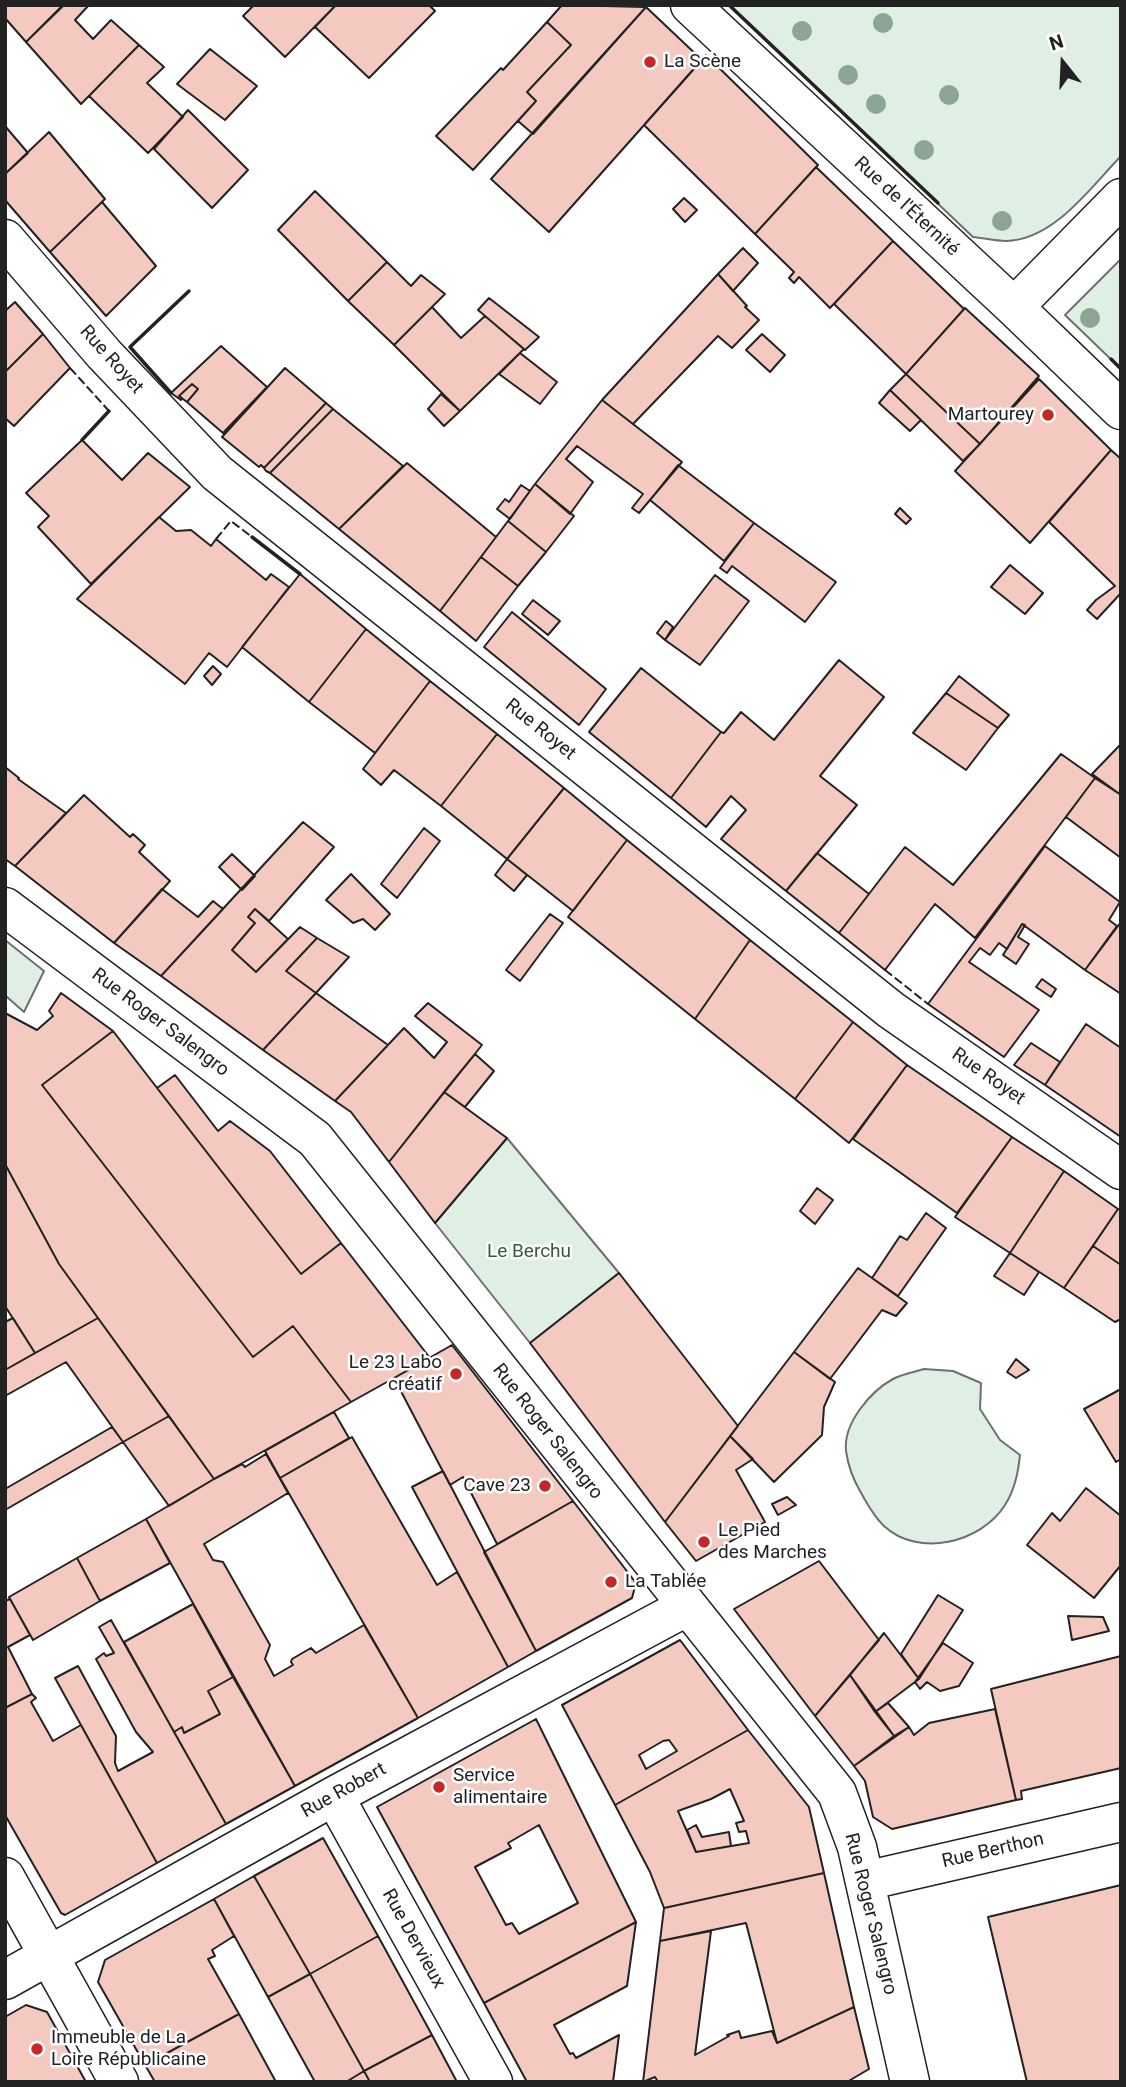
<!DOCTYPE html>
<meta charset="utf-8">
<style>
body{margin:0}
#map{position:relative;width:1126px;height:2087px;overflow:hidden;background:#fff;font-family:Roboto,sans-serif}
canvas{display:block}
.frame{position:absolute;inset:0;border:7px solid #222;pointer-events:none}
.north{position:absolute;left:1028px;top:28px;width:70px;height:70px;-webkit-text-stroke:5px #fff;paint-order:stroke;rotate:342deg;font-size:19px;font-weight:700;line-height:28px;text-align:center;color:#222}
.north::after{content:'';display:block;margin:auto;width:24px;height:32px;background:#222;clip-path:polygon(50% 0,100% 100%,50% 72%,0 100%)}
</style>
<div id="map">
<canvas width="1126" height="2087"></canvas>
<div class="frame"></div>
<div class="north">N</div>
</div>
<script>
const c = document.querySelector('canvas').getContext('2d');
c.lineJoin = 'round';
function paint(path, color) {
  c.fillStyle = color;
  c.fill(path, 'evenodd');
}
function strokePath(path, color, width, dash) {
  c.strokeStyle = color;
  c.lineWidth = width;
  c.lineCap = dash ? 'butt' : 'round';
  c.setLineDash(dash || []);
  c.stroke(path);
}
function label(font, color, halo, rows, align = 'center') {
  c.font = font + ' Roboto,sans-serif';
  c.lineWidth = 5;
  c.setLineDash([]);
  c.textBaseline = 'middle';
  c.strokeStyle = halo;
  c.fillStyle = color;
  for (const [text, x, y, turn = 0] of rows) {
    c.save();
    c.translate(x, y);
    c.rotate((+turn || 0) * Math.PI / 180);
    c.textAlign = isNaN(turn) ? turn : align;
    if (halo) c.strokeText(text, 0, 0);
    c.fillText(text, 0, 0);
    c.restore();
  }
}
const green = new Path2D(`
 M729,5H1121V156C1090,188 1054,240 1006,241C995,241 984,238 973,237Z
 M1121,259V369L1065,315Z
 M5,940L44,971L24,1012L7,997L5,998Z
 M507,1138L619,1273L530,1343L435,1223Z
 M924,1369L953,1371L981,1383L980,1409L1000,1440L1020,1455C1018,1473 1015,1489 1005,1505C981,1543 918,1558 884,1526C874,1517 866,1502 860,1491C853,1479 848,1465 846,1451C843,1423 871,1391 893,1379C902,1374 914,1372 924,1369Z`);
paint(green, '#e0efe3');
strokePath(green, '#6f6f6f', 2);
const building = new Path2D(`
 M5,5H63V6L26,42L5,18Z
 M89,5L75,20L93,39L111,20L139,45L81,104L26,42L63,5Z
 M254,5H336L285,57L243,16Z
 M336,5H429L435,11L369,78L315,27Z
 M562,5L646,7L533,134L518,121L536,101L527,92L571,45L547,22Z
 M646,7L702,60L549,232L491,179Z
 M547,22L571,45L527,92L536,101L473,170L436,136L501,68L503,70Z
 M139,45L164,67L147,83L183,117L148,153L89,96Z
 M210,49L257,86L225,120L177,84Z
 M706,55L818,165L755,234L644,125Z
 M188,110L248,170L212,208L154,149Z
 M5,126L28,153L5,174Z
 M49,132L105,199L50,252L5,200V174Z
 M816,167L893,241L830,308L799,277L794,283L789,278L794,272L755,234Z
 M315,191L387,262L348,301L278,230Z
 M684,198L697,210L685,222L673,209Z
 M102,202L156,266L106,316L50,252Z
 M893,241L964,309L906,374L834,304Z
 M743,248L758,263L733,291L718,274Z
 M387,262L411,286L421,275L445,294L394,345L348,301Z
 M718,274L747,306L745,307L759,320L732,348L718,336L633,424L602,400Z
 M489,298L539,337L525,350L478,310Z
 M15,302L43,334L5,372V311Z
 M432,307L461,338L485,316L524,349L460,411L394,345Z
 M965,308L1039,376L980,444L906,374Z
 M43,334L70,368L14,426L5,418V372Z
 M762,334L785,355L770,372L746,350Z
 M221,346L267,387L223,433L187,402L198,389L192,384L179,396L182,398L181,400L171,393Z
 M520,353L557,382L540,404L499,374Z
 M285,368L326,403L264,468L261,465L259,467L222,437Z
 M906,374L980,444L963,461L890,390Z
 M1039,379L1111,450L1030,543L955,471Z
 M192,384L198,389L187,402L179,396Z
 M890,390L921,420L910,431L879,403Z
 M441,394L460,411L444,426L428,409Z
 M602,400L682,462L639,513L632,508L643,494L577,446L566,459L593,482L570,514L535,484Z
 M326,403L333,409L270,473L266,471L264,468Z
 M333,409L403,466L339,529L270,473Z
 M82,440L122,480L148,453L190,487L91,584L38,527L49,516L26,493Z
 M1111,450L1121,459V593L1097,619L1087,610L1096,600L1115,586L1049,522Z
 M407,463L496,537L440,611L339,529Z
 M678,465L754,523L724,561L650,500Z
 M535,484L574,516L546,552L508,521Z
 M521,485L530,491L510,519L497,509L505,499L509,502Z
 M900,508L911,519L906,524L895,514Z
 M159,517L176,531L191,530L211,546L216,539L266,580L271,574L289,587L227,667L209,653L185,684L77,599Z
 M508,521L546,552L518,586L481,557Z
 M754,523L836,582L805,622L732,566L727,573L720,568Z
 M481,557L518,586L476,641L440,611Z
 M1010,565L1043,593L1025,614L991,587Z
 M300,574L366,629L309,702L242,647Z
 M715,575L749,601L700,665L665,640Z
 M533,600L560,621L548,635L522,614Z
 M512,612L606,689L579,725L484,647Z
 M666,621L673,627L665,640L657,633Z
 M366,629L430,681L375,753L309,702Z
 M839,660L884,697L820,776L857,805L786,891L721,839L746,810L731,796L706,827L671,798L721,732L724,733L741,712L774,740Z
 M213,666L221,674L212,685L204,676Z
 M641,668L721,732L671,798L589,732Z
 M959,676L1009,715L998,728L946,693Z
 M430,681L497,734L441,806L394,770L381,785L363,769Z
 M946,693L998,728L966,770L913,733Z
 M497,734L564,788L507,859L441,806Z
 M1121,744V795L1092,774Z
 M1061,754L1095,778L975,938L935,904L885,970L839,933L905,847L953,885Z
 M5,767L19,778L18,779L66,813L15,866L5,859Z
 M1095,778L1121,795V858L1066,817Z
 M564,788L627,840L573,911L507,859Z
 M84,795L130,837L133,834L145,845L139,852L170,881L114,943L15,866Z
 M303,822L334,847L269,921L255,909L248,917L255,923L232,950L256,972L300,927L317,938L286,971L316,993L263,1050L161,976Z
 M424,828L440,841L397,898L381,884Z
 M627,840L750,940L695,1019L568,917Z
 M1045,846L1120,902L1109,920L1117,926L1085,970L1022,924L1007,949L999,943L990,955L980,948L969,962L1039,1010L1004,1057L928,1004Z
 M817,853L869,894L839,933L786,891Z
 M232,854L255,876L242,890L219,867Z
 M507,859L527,875L514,891L495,875Z
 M351,874L390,914L375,930L363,919L353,923L326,900Z
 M162,889L198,917L213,901L223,909L161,976L114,943Z
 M255,909L288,939L256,972L232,950L255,923L248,917Z
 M550,914L563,923L520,981L506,970Z
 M1121,922V994L1085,970Z
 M1022,924L1025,925L1018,937L1029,944L1016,964L1003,955Z
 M317,938L349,957L316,993L286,971Z
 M750,940L853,1022L795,1099L695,1019Z
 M1042,979L1056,989L1051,997L1036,987Z
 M61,993L113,1031L42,1085L253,1357L293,1326L351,1402L214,1479L59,1264L5,1164V1013L37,1030L53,1016L49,1011Z
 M316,993L388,1045L335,1101L263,1050Z
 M428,1003L482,1045L389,1162L351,1112L335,1101L404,1028L434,1058L447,1042L415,1016Z
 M853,1022L907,1065L849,1143L795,1099Z
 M1086,1024L1121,1048V1137L1045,1085Z
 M113,1031L301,1274L341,1243L430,1358L351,1402L293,1326L253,1357L42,1085Z
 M1031,1043L1060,1062L1045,1085L1014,1065Z
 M475,1054L494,1071L465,1107L444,1092Z
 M907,1065L1012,1137L957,1213L853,1139Z
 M175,1075L218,1131L230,1121L270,1151L341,1243L301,1274L157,1088Z
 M444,1092L507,1138L435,1223L389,1162Z
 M1012,1137L1064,1171L1010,1253L955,1217Z
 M5,1164L59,1264L98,1318L35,1353L5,1306Z
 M1064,1171L1118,1209L1064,1288L1010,1253Z
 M817,1188L833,1200L815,1224L800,1211Z
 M1118,1209L1121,1210V1265L1093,1246Z
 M926,1213L946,1228L898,1296L872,1278L900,1236L907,1240Z
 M1093,1246L1121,1265V1319L1115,1322L1064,1288Z
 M1010,1253L1039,1272L1024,1295L994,1276Z
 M858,1268L907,1303L896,1316L882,1310L830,1379L794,1352Z
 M619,1273L738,1426L665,1522L530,1343Z
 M13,1318L35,1353L5,1370V1322Z
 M98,1318L169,1416L123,1442L66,1362L5,1396V1370Z
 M452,1345L573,1501L497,1544L463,1477L450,1485L394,1378Z
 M794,1352L835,1382L824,1407L822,1435L774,1482L730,1436Z
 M1016,1359L1029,1370L1016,1378L1007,1372Z
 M1121,1389V1459L1116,1462L1084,1409Z
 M334,1412L349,1438L280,1478L265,1451Z
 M169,1416L214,1479L169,1506L123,1442Z
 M112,1427L123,1442L5,1510V1489Z
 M730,1436L753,1459L736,1470L765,1522L696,1561L665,1522Z
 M352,1437L437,1585L457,1572L508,1667L418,1718L280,1478Z
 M266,1454L288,1493L204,1544L213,1560L223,1562L270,1645L265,1659L274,1676L293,1665L291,1662L292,1659L311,1648L316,1653L364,1625L418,1718L295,1786L146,1519L214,1479L242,1464L245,1467Z
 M443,1471L536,1651L508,1667L412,1487Z
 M1086,1488L1121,1516V1565L1094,1598L1027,1545L1052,1513L1060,1521Z
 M787,1497L796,1505L778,1515L772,1504Z
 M573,1501L636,1583L632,1598L536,1651L484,1552Z
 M146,1519L170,1563L100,1601L77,1558Z
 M77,1558L100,1601L33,1640L9,1597Z
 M819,1561L879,1640L815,1716L734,1609Z
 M938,1595L963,1610L919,1679L901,1654Z
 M10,1599L30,1635L8,1647L32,1694L5,1708V1601Z
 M193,1604L233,1677L208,1691L220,1714L184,1733L182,1727L174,1732L124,1642Z
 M1068,1616L1103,1617L1109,1631L1072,1640Z
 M111,1620L226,1824L157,1863L55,1678L78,1666L116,1736L115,1763L118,1771L153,1752L136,1732L96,1659L104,1653L106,1656L114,1653L99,1627Z
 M884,1633L919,1679L875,1712L850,1675Z
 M680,1640L748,1730L615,1805L562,1705ZM669,1740L677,1751L646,1769L639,1755L663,1741Z
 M943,1643L973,1663L959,1686L940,1691L927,1682L920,1689L915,1682Z
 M1121,1656V1768L1021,1791L1022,1799L1016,1800L991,1689Z
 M850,1675L894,1736L854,1766L815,1716Z
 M233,1677L295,1786L226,1824L174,1732L182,1727L184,1733L220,1714L208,1691Z
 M32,1694L36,1698L31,1702L53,1741L81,1725L157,1863L65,1915L61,1913L5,1815V1708Z
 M888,1703L909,1727L894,1736L875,1712Z
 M995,1709L1016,1800L892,1829L873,1817L865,1781L854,1766L909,1727L914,1735L929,1723Z
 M536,1719L636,1922L484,2003L377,1807ZM539,1825L578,1903L519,1934L512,1923L506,1925L475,1867L511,1848L508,1843Z
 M748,1730L809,1807L824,1873L664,1908L650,1872L615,1805ZM730,1789L744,1821L736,1823L739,1832L746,1831L749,1843L696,1852L678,1811L711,1799Z
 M696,1825L702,1837L729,1832L731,1846L696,1852L687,1830Z
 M323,1838L378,1936L310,1974L254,1876Z
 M824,1873L854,2007L777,2043L746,1923L660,1941L664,1908Z
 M254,1876L310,1974L268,1997L214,1899Z
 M1121,1885V2082H1027L988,1917Z
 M214,1899L234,1936L212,1950L215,1956L208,1959L239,2014L145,2065L98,1982L105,1960Z
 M636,1922L627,1986L554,2025L570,2054L573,2053L576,2058L619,2035L613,2082H527L484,2003Z
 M711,1931L695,2055L729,2036L727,2035L739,2031L741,2038L772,2031L777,2043L854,2007L869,2069L847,2082H658L655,2077L643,2082L660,1941Z
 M378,1936L432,2035L364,2071L310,1974Z
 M310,1974L364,2071L346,2082H315L268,1997Z
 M26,2005L47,2012L86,2082H5V2017Z
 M239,2014L276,2082H155L145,2065Z
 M432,2035L457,2082H370L364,2071Z
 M364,2071L370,2082H346Z`);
paint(building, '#f3c9c0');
strokePath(building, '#222', 2);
const minor = new Path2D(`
 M690,5L1014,307L1121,410
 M5,239L104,354L217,473L891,1010L1121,1170
 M1014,307L1121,198
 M5,907L315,1139L837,1793L857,1847L910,2082
 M334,1796L493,2082
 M5,1877L119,2082
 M865,1881L1121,1822
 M5,1980L334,1796L686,1607`);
strokePath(minor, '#222', 41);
strokePath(minor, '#fff', 38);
strokePath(new Path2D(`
 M70,368L109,411
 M216,539L231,521L252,537
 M885,970L928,1004`), '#222', 2, [9, 3.5]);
strokePath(new Path2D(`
 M729,5L938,203
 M1111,359L1121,369
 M171,393L130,347L189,291
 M82,440L109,411
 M252,537L300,574`), '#222', 3.5);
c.fillStyle = '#8da692';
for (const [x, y] of [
 [883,23],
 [802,31],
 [848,75],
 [949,95],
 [876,104],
 [924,150],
 [1002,221],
 [1090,318]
]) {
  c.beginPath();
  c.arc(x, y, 10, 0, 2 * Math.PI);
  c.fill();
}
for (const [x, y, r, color] of [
 [650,62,7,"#c62828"],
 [1048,415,7,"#c62828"],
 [456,1374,7,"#c62828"],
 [545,1486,7,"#c62828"],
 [704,1542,7,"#c62828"],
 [611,1582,7,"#c62828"],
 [439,1787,7,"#c62828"],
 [37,2049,7,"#c62828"]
]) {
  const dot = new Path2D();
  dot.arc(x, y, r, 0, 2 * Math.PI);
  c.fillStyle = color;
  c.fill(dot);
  strokePath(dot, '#fff', 2.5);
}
label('19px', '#222', '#fff', [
 ["La Scène",664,62],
 ["Martourey",1034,415,"right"],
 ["Le 23 Labo",442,1363,"right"],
 ["créatif",442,1385,"right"],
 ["Cave 23",531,1486,"right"],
 ["Le Pied",718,1531],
 ["des Marches",718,1553],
 ["La Tablée",625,1582],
 ["Service",453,1776],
 ["alimentaire",453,1798],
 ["Immeuble de La",51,2038],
 ["Loire Républicaine",51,2060]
], 'left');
label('19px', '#222', '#fff', [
 ["Rue de l'Éternité",906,207,43],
 ["Rue Royet",111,360,48],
 ["Rue Royet",540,730,39],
 ["Rue Roger Salengro",160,1023,37],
 ["Rue Royet",988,1077,35],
 ["Rue Roger Salengro",547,1432,52],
 ["Rue Robert",344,1791,-29],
 ["Rue Berthon",993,1851,-13],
 ["Rue Roger Salengro",870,1914,76],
 ["Rue Dervieux",413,1939,61]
]);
label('19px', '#2f5e38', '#fff', [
 ["Le Berchu",529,1252]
]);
</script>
